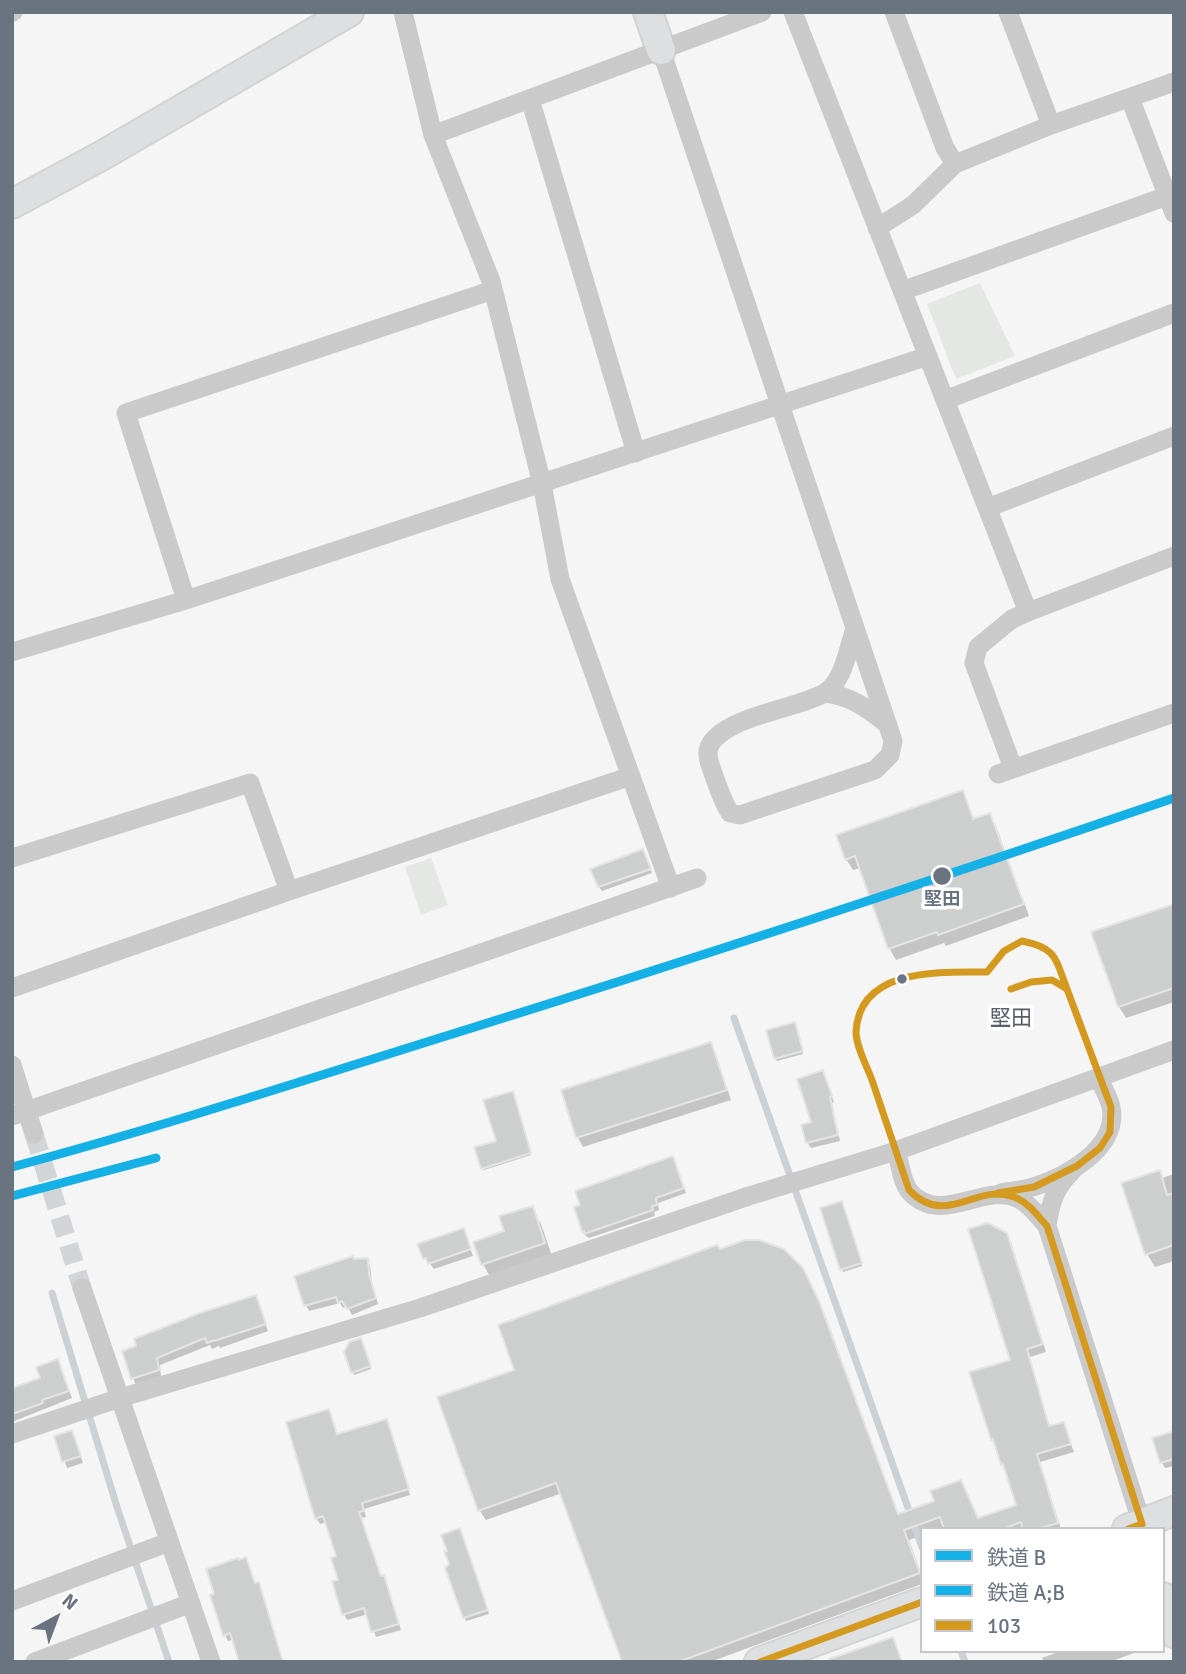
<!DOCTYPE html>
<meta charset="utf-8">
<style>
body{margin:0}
#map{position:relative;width:1186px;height:1674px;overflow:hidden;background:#f5f5f5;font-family:Signika,"Noto Sans JP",sans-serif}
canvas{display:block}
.frame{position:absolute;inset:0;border:14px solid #697480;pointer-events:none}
.legend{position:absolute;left:920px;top:1527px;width:245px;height:126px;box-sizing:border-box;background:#fff;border:2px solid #c3c7cc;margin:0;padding:9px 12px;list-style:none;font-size:21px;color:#697480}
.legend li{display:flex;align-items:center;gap:14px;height:35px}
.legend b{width:35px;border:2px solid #c3c7cc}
.north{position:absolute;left:21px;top:1583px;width:70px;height:70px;-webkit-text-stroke:5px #fff;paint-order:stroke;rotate:41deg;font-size:19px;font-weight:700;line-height:28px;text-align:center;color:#697480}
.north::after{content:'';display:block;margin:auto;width:24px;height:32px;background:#697480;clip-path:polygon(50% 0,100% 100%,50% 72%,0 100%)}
</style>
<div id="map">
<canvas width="1186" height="1674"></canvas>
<div class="frame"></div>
<ul class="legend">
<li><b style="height:9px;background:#15b0e6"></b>鉄道 B</li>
<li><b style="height:9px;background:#15b0e6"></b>鉄道 A;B</li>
<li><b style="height:9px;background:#d49a20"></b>103</li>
</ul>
<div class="north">N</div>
</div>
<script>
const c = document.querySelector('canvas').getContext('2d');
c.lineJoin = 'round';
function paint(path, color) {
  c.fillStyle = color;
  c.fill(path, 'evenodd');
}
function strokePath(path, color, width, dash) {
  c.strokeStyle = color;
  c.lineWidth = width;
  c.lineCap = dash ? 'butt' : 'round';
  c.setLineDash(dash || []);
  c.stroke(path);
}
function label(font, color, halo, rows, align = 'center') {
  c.font = font + ' Signika,"Noto Sans JP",sans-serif';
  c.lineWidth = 7;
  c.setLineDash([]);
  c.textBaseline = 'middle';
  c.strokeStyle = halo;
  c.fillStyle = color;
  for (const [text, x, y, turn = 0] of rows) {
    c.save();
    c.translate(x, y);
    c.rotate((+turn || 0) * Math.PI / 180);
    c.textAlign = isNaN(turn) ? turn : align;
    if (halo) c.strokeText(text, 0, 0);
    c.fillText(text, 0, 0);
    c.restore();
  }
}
paint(new Path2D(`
 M980,283L1015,356L956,379L927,304Z
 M431,858L448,905L421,915L405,867Z`), '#e4e7e3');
paint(new Path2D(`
 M962,792L975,820L989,815L996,826L1029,916L946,946L944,943L896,960L889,948L861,868L853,870L846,859Z
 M645,855L652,873L602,891L599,887Z
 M1174,905V1002L1126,1018L1119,1007Z
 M795,1026L803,1054L777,1061L775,1058Z
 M711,1044L716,1054L731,1100L583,1147L578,1138L563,1092Z
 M825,1078L834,1102L832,1103L840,1141L811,1148L807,1142Z
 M513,1095L531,1155L484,1170L483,1168L498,1142Z
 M675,1163L686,1193L658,1203L659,1210L654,1212L655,1216L589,1238L586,1236L583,1231Z
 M1174,1174V1261L1155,1267L1147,1254L1162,1178Z
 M842,1206L862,1266L843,1272L842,1269Z
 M532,1208L541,1224L553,1259L492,1280L483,1264L506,1233Z
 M1006,1234L1011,1242L1046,1352L1030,1357L1050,1428L1063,1424L1074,1452L1040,1462L1061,1529H987L1018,1506L1008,1473L992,1440L971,1373L1012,1361Z
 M466,1236L473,1256L434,1269L430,1264H428L425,1258Z
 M719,1251L808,1280L824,1312L899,1516L936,1502L945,1526L938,1529H922V1535L909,1540L922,1576V1584L710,1662H624L562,1493L486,1520L480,1511L439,1398L516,1371Z
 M367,1260L370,1266L372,1282L378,1304L352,1315L347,1306L343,1308L340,1303L309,1311L306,1305L354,1261Z
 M255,1298L268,1331L220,1348L219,1346L212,1349L210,1345L160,1365L161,1377L136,1386L124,1352Z
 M362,1343L371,1369L354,1375L353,1372Z
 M61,1368L72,1398L12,1422V1390L42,1379Z
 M328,1411L338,1436L389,1427L410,1495L364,1509L366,1517L361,1518L381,1578L387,1583L401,1630L376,1637L368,1614L347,1620L344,1614L338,1558L327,1522L320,1524L316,1518Z
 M1174,1433V1466L1165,1468L1162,1462Z
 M56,1437L75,1438L83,1463L67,1468Z
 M461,1534L489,1614L466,1621L447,1568L451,1565Z
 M249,1565L256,1585L258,1584L261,1590L283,1662L234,1639L228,1641L225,1635Z
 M1061,1651H1140L1109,1662H1044L1042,1658Z`), '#0003');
strokePath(new Path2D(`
 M734,1018L922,1547
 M52,1293L117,1507L169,1662
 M961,1651L965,1662`), '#cbd1d4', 7);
const building = new Path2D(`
 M963,790L973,819L990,813L1024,904L938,935L937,932L888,949L855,856L845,860L836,835Z
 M643,849L651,869L598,887L590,869Z
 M1174,904V988L1118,1007L1091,932Z
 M795,1022L803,1051L774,1059L766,1030Z
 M711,1042L727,1090L576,1138L561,1090Z
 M823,1070L832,1096L830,1097L838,1135L806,1143L801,1125L811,1122L797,1079Z
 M513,1091L531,1153L481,1169L474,1147L496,1141L483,1100Z
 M673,1156L684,1188L656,1198L657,1205L652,1206L653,1210L584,1234V1231L582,1232L574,1207L580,1205L575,1191Z
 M1160,1170L1167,1195L1174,1193V1245L1145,1255L1121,1183Z
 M842,1201L862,1263L840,1270L820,1208Z
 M533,1206L545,1243L481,1265L473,1242L504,1231L499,1216Z
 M988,1223L1007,1233L1043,1344L1027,1349L1049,1426L1064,1422L1071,1444L1037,1454L1058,1523L1037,1529H1023L1021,1522L1003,1529H944L940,1517L904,1530L920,1573L678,1662H622L556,1483L478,1511L437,1397L514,1370L498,1325L717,1245L720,1249L745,1240H759L784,1249L803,1268L819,1301L898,1514L934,1501L930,1491L961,1480L978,1518L1016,1505L1003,1464L1001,1465L993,1439L991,1440L969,1372L1010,1360L968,1229Z
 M464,1228L471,1249L428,1264L426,1258L423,1259L417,1244Z
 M353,1256L354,1259L368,1258L369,1274L376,1298L347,1309L342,1301L338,1303L336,1297L304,1306L294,1276Z
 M256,1295L266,1324L214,1341V1340L207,1343L205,1338L157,1358L159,1370L131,1379L122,1351L136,1346L134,1339L200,1313Z
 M361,1338L371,1366L351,1373L344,1352L349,1342Z
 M58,1359L69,1391L42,1400L43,1403L12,1414V1388L40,1378L36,1367Z
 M329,1409L337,1434L387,1419L409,1489L362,1503L364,1511L359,1512L381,1576L384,1575L399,1624L371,1632L364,1608L342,1615L332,1581L338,1580L331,1558L336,1556L323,1516L315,1519L286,1422Z
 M72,1430L81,1456L62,1462L54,1436Z
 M1174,1431V1459L1160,1463L1152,1438Z
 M460,1528L488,1610L463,1618L445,1568L449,1564L444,1551H447L441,1535Z
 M246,1557L255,1583L259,1582L283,1662H239L230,1633L223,1636L210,1595L214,1594L206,1569L238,1558L239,1560Z
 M893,1637L902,1662H829V1659Z`);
paint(building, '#cdcece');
strokePath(building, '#e4e4e4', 2);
strokePath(new Path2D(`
 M34,1134L82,1288`), '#d2d5d8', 19, [19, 10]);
const secondary = new Path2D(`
 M648,12L661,50
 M12,204L103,155L349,12
 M1127,1529L1174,1511
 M1163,1597L1174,1633
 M759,1662L922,1602`);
strokePath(secondary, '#d2d3d3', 32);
strokePath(new Path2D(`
 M12,12H13
 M403,12L433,135L491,281L542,484L560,579L671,888
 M793,12L1028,612
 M894,12L945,148L955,164L1051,125L1174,82
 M1008,12L1051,125
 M661,50L893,741L890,755L875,770L740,815L730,813C722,800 718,787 713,773C710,764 706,756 709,747C722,716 800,709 826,692C844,680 848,648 855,629
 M1130,98L1174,213
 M530,99L636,453
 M433,135L762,12
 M877,228L913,205L955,164
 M902,291L1167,196
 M945,400L1174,313
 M987,508L1174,436
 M186,600L126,413L493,290
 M12,652L186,600L928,356
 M825,693C851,696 869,709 888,725
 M1013,768L974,663L978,647L1012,619L1028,612L1174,556
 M998,774L1174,713
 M12,858L250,783L289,891
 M12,988L289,891L631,776
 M12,1065L34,1134
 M12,1116L697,878
 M896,1151C900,1163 902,1183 910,1192C942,1227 984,1181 1019,1199C1031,1205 1038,1216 1047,1226L1142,1524
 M1001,1193C1011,1191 1023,1190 1033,1187C1066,1177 1119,1148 1111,1107C1109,1097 1102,1086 1098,1077
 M1047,1226C1050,1204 1055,1187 1072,1171
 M82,1288L211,1662
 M12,1434L120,1398L420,1308L749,1196L896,1151L1174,1050
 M12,1601L169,1542
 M35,1662L191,1603`), '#cacacb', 19);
strokePath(secondary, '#dedfe0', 28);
strokePath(new Path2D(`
 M1067,989C1055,958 1057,948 1022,941L1004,951L987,972C941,972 859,967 856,1032C856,1047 868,1068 873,1083C885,1119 897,1154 909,1190C947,1229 976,1182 1014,1197C1028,1202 1037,1215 1047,1226L1142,1524L1128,1529
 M998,1193L1034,1187L1077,1166L1100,1148L1110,1132L1111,1107L1067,989L1052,980L1031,982L1011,989
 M760,1662L922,1602`), '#d49a20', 7);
strokePath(new Path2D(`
 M12,1167C158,1128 302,1081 446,1036C690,960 932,881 1174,798`), '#15b0e6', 9);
strokePath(new Path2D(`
 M12,1196L156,1158`), '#15b0e6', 9);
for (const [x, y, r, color] of [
 [942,876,10,"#697480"],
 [902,979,6,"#697480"]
]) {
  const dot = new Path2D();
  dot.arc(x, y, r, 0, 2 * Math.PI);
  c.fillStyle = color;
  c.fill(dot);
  strokePath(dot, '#fff', 2.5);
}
label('bold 18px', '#697480', '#fff', [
 ["堅田",942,900]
]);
label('21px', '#565e67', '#fff', [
 ["堅田",1011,1019]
]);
</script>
